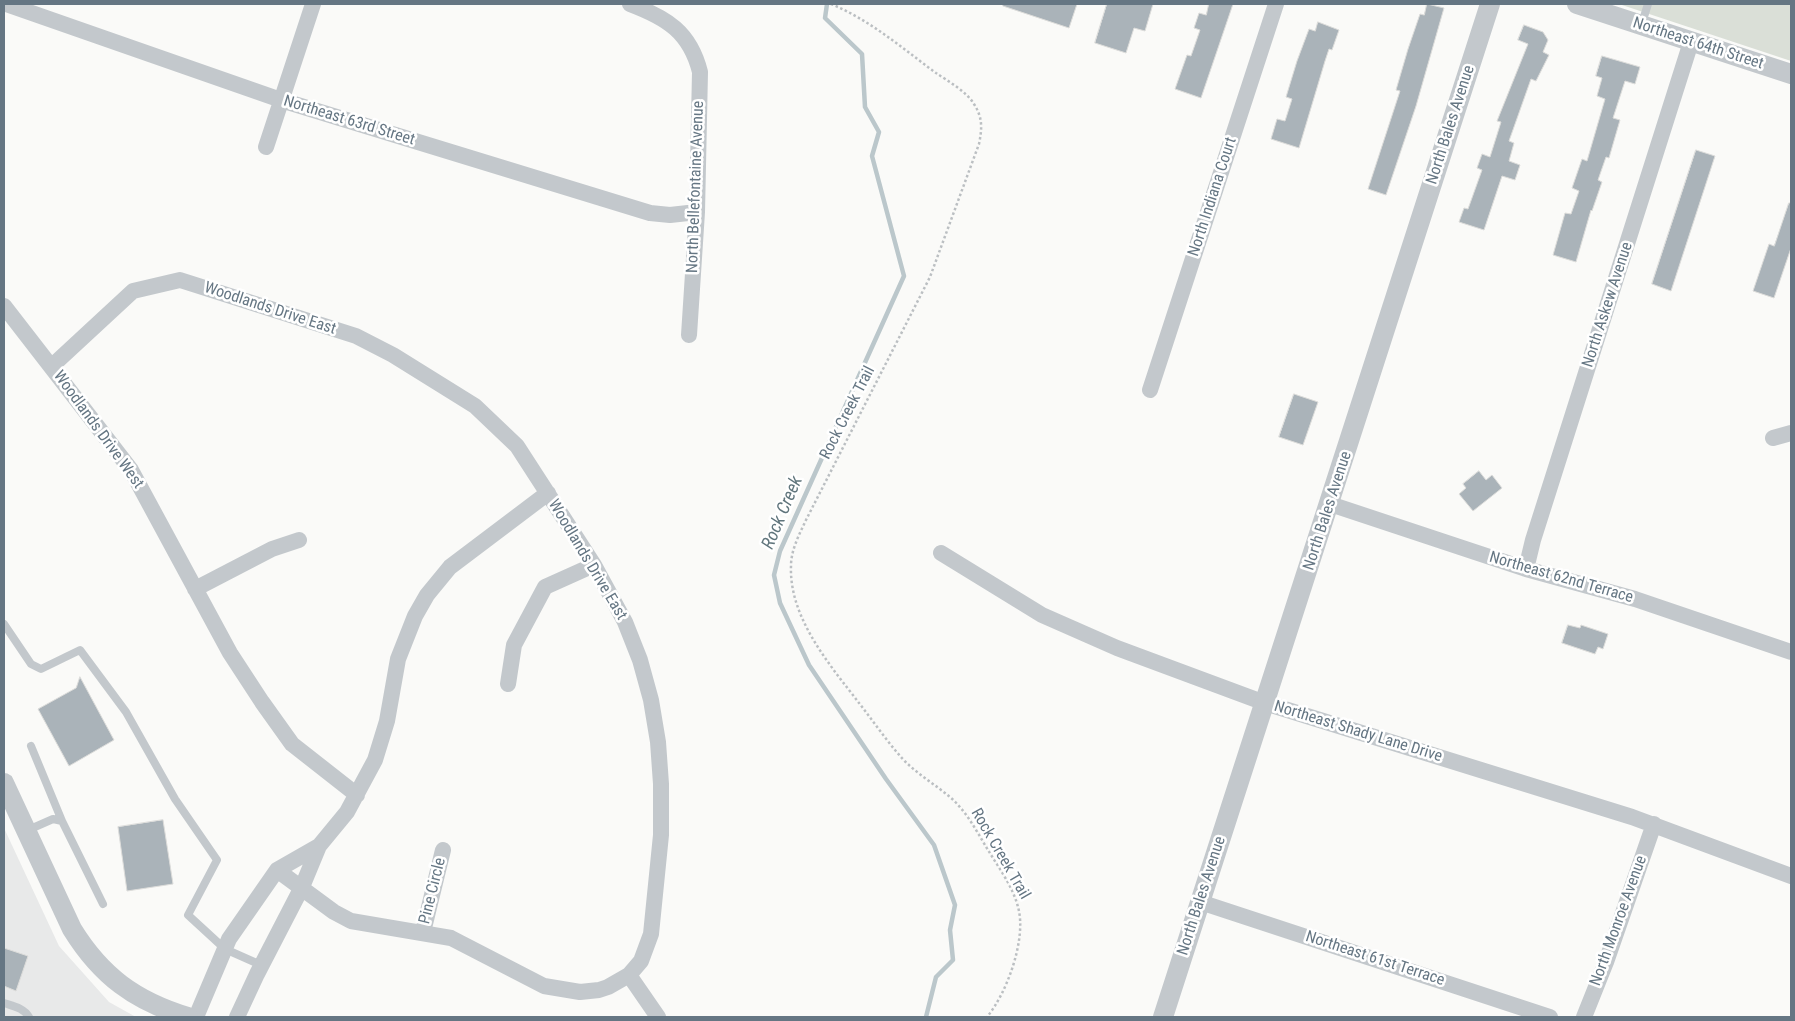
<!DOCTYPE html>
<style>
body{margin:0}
#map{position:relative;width:1795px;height:1021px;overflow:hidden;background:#fafaf8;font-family:"Roboto Condensed",sans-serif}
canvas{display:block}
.frame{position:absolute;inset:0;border:5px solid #657683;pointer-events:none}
</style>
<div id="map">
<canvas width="1795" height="1021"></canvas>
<div class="frame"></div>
</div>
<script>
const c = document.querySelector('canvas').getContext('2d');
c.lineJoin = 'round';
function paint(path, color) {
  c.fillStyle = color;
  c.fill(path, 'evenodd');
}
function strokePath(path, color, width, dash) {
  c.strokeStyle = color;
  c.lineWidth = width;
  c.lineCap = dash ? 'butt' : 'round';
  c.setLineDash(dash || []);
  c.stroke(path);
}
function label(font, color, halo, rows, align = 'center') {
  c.font = font + ' "Roboto Condensed",sans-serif';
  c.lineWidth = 5;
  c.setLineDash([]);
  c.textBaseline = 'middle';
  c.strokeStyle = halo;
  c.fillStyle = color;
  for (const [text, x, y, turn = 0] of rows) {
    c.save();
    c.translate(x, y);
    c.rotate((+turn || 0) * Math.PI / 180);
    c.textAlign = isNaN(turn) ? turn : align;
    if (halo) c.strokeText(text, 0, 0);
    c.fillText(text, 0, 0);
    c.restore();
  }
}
paint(new Path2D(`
 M4,828L59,946L109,1002L136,1017H4Z`), '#e8e9e9');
paint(new Path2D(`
 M1619,4H1791V61Z`), '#dadfd7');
strokePath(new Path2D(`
 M827,4L825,18L862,54L865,107L879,132L872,156L904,276L780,551L774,575L780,603L809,665L886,779L934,845L955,905L950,930L953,960L936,977L926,1017`), '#bbc7cb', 4.5);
const building = new Path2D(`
 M1003,4H1077L1069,28L1003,6Z
 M1107,4H1153L1145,31L1134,28L1126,53L1095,43Z
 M1209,4H1233L1201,98L1175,89L1187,55L1191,56L1200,30L1194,28L1199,13L1206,15Z
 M1427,4L1444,8L1416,106L1386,195L1368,189L1400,91L1396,90L1408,49L1420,14L1424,15Z
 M1318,22L1339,30L1332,50L1329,49L1325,61L1299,148L1271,139L1277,119L1285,121L1292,99L1286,97L1297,61L1309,29L1315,31Z
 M1524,25L1543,32L1548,40L1543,52L1549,55L1536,81L1531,79L1509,141L1514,143L1509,161L1520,165L1515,180L1502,176L1484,230L1459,222L1464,208L1468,209L1482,170L1477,168L1482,154L1490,157L1501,122L1497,121L1528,44L1518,40Z
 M1602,56L1640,67L1635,84L1625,81L1613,118L1620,120L1609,158L1606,157L1598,180L1602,182L1592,211L1591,210L1576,262L1553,255L1565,213L1571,214L1579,191L1572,188L1582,159L1587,161L1605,99L1597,96L1602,78L1596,76Z
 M1696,150L1715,156L1671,291L1652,284Z
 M1789,203H1791V248L1774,298L1753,291L1769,244L1774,246Z
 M1294,394L1318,402L1303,445L1279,437Z
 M1479,471L1486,480L1492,475L1502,488L1473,511L1459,494L1466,488L1463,484Z
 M1568,625L1580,628L1581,625L1608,634L1603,649L1598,647L1595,654L1562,643Z
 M80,677L114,740L69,766L38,709L76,688Z
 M163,820L173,884L127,891L118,827Z
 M4,948L28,956L16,991L4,986Z`);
paint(building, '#aab3b9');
strokePath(building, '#dcdcda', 1);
strokePath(new Path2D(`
 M831,4C870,20 902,48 936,73C948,81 967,92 974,104C983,118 982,129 979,144L930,277L806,520C799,535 791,550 791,566C789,618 830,665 859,703C873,721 886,740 901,757C915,773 935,784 951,798C967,812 977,832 988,850C999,868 1013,887 1018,907C1027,938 1007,993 987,1017`), '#bbbfc2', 2.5, [2.5, 2.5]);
strokePath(new Path2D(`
 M1642,23L1648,4
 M4,624L31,664L41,669L80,650L126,712L175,799L217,860L188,915L225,949L261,965
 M31,746L62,821
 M28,830L53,819L62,821L103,904
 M4,1003C13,1006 24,1008 29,1017`), '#c3c8cc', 8);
strokePath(new Path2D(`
 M6,4L281,100L650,213L670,215L697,212
 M630,4C667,18 690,32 700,72L697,212L689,335
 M266,147L313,4
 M4,306L131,470L230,653L262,702L292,744L357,795
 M52,366L133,291L180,280L356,336L393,355L475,406L517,446L594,565L625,622L640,660L651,700L658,742L661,784V835L651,934L641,961L629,975L608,987L599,990L580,992L544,986L451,938L351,921L334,912L277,870
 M1150,390L1276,4
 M1773,438L1791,433
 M1330,504L1526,569L1635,599L1791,652
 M941,553L1042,615L1117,648L1265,703L1632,817L1791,876
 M1526,569L1533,540L1691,42
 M195,589L272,549L299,540
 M508,684L514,645L545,587L594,565
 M1200,902L1550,1017
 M423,932L443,850
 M629,975L658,1017
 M196,1017L229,939L277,870L319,846
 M237,1017L257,974L302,887L319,846L347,812L375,760L387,721L398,659L415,616L427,595L450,567L548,493
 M1584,1017L1606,962L1654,824`), '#c3c8cc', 16);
strokePath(new Path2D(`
 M1577,4L1791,74
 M4,783L72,929C101,976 135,1001 188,1017
 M1163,1017L1490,4`), '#c3c8cc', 20);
label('16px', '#657683', '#fff', [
 ["Northeast 64th Street",1698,44,18],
 ["Northeast 63rd Street",349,121,17],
 ["North Bales Avenue",1451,125,-72],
 ["North Bellefontaine Avenue",696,187,-88],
 ["North Indiana Court",1213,197,-72],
 ["North Askew Avenue",1608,305,-72],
 ["Woodlands Drive East",270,309,18],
 ["Rock Creek Trail",848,413,-63],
 ["Woodlands Drive West",98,430,54],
 ["North Bales Avenue",1328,511,-72],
 ["Woodlands Drive East",587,560,59],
 ["Northeast 62nd Terrace",1561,578,16],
 ["Northeast Shady Lane Drive",1358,732,17],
 ["Rock Creek Trail",1000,854,60],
 ["Pine Circle",433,891,-76],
 ["North Bales Avenue",1202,896,-72],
 ["North Monroe Avenue",1619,921,-70],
 ["Northeast 61st Terrace",1375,959,18]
]);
label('italic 18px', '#60757c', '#fff', [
 ["Rock Creek",783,513,-67]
]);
</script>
